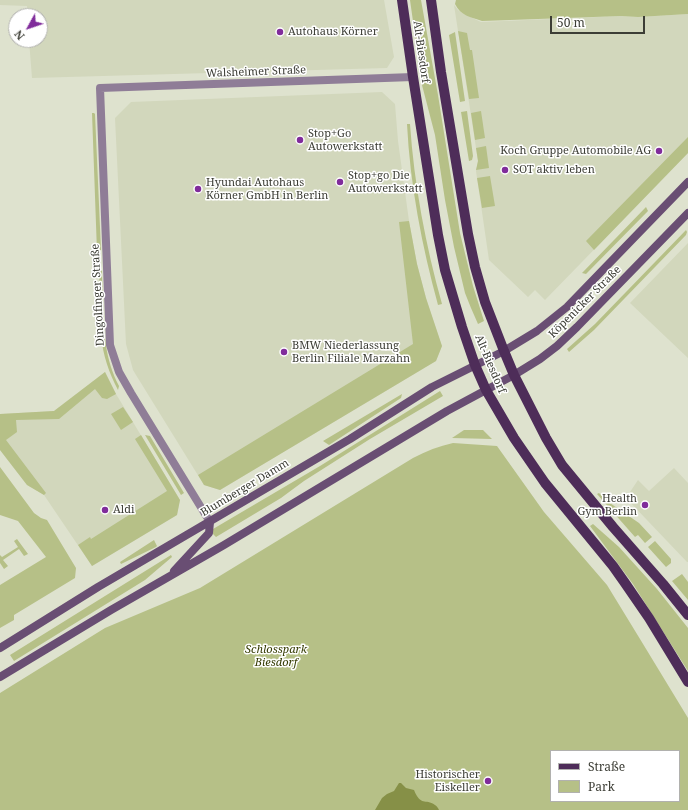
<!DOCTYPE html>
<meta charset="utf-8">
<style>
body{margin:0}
#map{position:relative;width:688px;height:810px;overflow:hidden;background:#dee2ce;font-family:"Noto Serif",serif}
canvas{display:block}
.legend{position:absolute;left:550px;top:750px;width:130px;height:52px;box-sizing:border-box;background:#fff;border:1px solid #b1b1ae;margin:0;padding:5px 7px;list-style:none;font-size:12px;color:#3c3d35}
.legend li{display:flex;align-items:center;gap:8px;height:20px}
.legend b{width:20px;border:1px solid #b1b1ae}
.north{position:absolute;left:8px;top:8px;width:40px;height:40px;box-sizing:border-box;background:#fff;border:1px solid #b1b1ae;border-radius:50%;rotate:230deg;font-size:11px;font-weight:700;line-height:16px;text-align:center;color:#3c3d35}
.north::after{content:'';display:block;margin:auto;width:14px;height:18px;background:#802c9b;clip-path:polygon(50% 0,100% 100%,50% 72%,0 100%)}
.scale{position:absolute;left:550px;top:16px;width:95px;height:18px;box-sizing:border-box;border:2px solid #3c3d35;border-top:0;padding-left:5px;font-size:12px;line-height:14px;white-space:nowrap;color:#3c3d35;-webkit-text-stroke:3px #fff;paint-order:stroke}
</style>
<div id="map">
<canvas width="688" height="810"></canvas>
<ul class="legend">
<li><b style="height:5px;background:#4e2d59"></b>Straße</li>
<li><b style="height:11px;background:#b6c087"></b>Park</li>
</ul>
<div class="north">N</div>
<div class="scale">50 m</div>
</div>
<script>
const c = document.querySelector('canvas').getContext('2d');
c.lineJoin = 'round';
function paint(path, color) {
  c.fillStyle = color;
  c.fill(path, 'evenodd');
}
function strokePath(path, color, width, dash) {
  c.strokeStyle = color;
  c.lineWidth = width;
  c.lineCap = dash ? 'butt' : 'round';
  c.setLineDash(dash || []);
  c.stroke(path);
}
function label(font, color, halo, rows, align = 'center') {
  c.font = font + ' "Noto Serif",serif';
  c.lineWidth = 3;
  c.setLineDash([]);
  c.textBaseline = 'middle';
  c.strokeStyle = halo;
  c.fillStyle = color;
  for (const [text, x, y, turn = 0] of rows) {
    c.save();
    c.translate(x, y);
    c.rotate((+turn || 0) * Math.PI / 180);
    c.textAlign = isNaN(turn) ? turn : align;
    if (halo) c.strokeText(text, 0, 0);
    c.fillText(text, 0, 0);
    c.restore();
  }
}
paint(new Path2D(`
 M0,0H384L394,57L387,68L32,78L29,40H40V16H28L27,6L0,5Z
 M454,5L458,10L464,14L481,22L621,16L638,17L688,14V153L545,300L535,290L528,297L489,260L476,171L478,161Z
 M382,92L395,104L398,141L409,221L417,264L426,298L442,346L436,361L220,490L204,485L136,375L133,370L126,344L115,118L131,102Z
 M688,243V358L630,303Z
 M105,372L116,394L180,500L177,515L92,566L44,495L27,485L0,450V414L54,411Z
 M674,468L688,483V562H687L626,498L638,480L649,491Z`), '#d2d7bc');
paint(new Path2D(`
 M410,0H421L438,95L460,233L473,286L484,321L478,324L471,308L465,293L454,247L445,200L435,135L422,85Z
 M456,0H688V14L638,17L621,16L482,21C470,17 461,16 455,4Z
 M458,31L467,33L470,50H472L479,98L469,99Z
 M455,32L465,101L460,102L449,35Z
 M467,111L473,156L472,160L469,161L461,112Z
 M481,111L485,138L475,140L471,113Z
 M92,113H94L95,114L101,250L97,252Z
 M407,124H410C414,184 426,247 442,304L438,305C422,246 410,185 407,124Z
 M688,137V153L594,250L586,241Z
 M486,146L489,168L476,170L478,161L476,148Z
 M490,176L495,206L482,208L477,178Z
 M646,207L648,211L586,274L582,273Z
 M409,221L417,264L426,298L442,346L436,361L220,490L204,485L198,475L413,344L399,222Z
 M686,230L687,232L686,235L594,330L569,352L567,349L595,324Z
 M99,269L102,271C102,282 103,293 103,305C104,334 105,359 119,386L118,390C109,373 103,355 101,336Z
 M105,372L116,394L107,399L102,398L95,389L59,419L16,420L17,432L6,440L46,493L44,495L27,485L0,450V414L54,411Z
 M440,391L443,396L370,439L304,481L281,498L216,537L213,534V529L320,466Z
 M402,394L401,398L329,445L323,441Z
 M123,407L133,422L121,430L111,414Z
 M464,430H483L492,439L452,438Z
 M141,435L180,500L177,515L92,566L78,545L90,537L91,539L167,491L135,439Z
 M145,435L150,436L184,493L181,495Z
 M453,443L497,446L544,512L607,585L640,639L688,718V810H0V693L105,628L200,588L413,458C426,451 439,446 453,443ZM551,751H679V801H551Z
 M0,467L34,513L41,518L47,520L76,568L75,578L14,615V620L0,628V585L46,557L18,521L0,515Z
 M599,493L607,501L639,523L652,537L645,543L638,535L635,537L597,494Z
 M593,524L619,547L657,589L688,628V671L633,584L590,526Z
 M17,539L28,554L24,556L19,549L3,560L8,566L4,569L0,563V555L2,557L18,547L14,541Z
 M154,540L157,546L156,547L121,564L120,562Z
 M655,541L671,559V563L666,567L648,547Z
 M171,555L172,557L145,580L14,661L10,655Z
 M682,574L688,582V600L672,581Z`), '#b6c087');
paint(new Path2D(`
 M399,783H401L406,788L414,790C421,807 425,798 435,805C437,806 438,808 439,810H375L382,798L387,794L394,791Z`), '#869047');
strokePath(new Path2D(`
 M210,522L131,393L119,372L110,345L100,88L413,77`), '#8f7d97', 8);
strokePath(new Path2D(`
 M174,571L209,533L210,522
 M0,648L98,587L350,439L432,387L504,351L537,331L567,307L688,182
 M0,677L111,610L224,545L447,411L514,375L540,359L557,346L577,327L688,213`), '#694e73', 8);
strokePath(new Path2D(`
 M402,0L413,77L438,235L445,270L462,327L475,365L486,390L514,438L545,483L613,566L625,583L649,618L688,682
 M431,0L441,72L468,234L475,267L485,302L504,351L514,375L546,438L562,465L613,527L663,584L688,615`), '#4e2d59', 10);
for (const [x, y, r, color] of [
 [280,32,4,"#802c9b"],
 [300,140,4,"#802c9b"],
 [659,151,4,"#802c9b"],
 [505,170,4,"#802c9b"],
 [340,182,4,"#802c9b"],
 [198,189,4,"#802c9b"],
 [284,352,4,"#802c9b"],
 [645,505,4,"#802c9b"],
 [105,510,4,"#802c9b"],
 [488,781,4,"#802c9b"]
]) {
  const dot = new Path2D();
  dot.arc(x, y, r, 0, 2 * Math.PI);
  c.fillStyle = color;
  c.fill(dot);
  strokePath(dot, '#fff', 1.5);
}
label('11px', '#3c3d35', '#fff', [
 ["Autohaus Körner",288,32],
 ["Stop+Go",308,134],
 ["Autowerkstatt",308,147],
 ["Koch Gruppe Automobile AG",651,151,"right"],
 ["SOT aktiv leben",513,170],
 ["Stop+go Die",348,176],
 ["Autowerkstatt",348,189],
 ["Hyundai Autohaus",206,183],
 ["Körner GmbH in Berlin",206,196],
 ["BMW Niederlassung",292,346],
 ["Berlin Filiale Marzahn",292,359],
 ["Health",637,499,"right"],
 ["Gym Berlin",637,512,"right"],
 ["Aldi",113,510],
 ["Historischer",480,775,"right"],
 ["Eiskeller",480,788,"right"]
], 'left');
label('11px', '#3c3d35', '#fff', [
 ["Alt-Biesdorf",421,52,82],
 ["Walsheimer Straße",256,72,-2],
 ["Dingolfinger Straße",98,295,-93],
 ["Köpenicker Straße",585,302,-45],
 ["Alt-Biesdorf",490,364,67],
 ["Blumberger Damm",245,488,-31]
]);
label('italic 11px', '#343a00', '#fff', [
 ["Schlosspark",276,650],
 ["Biesdorf",276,663]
]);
</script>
